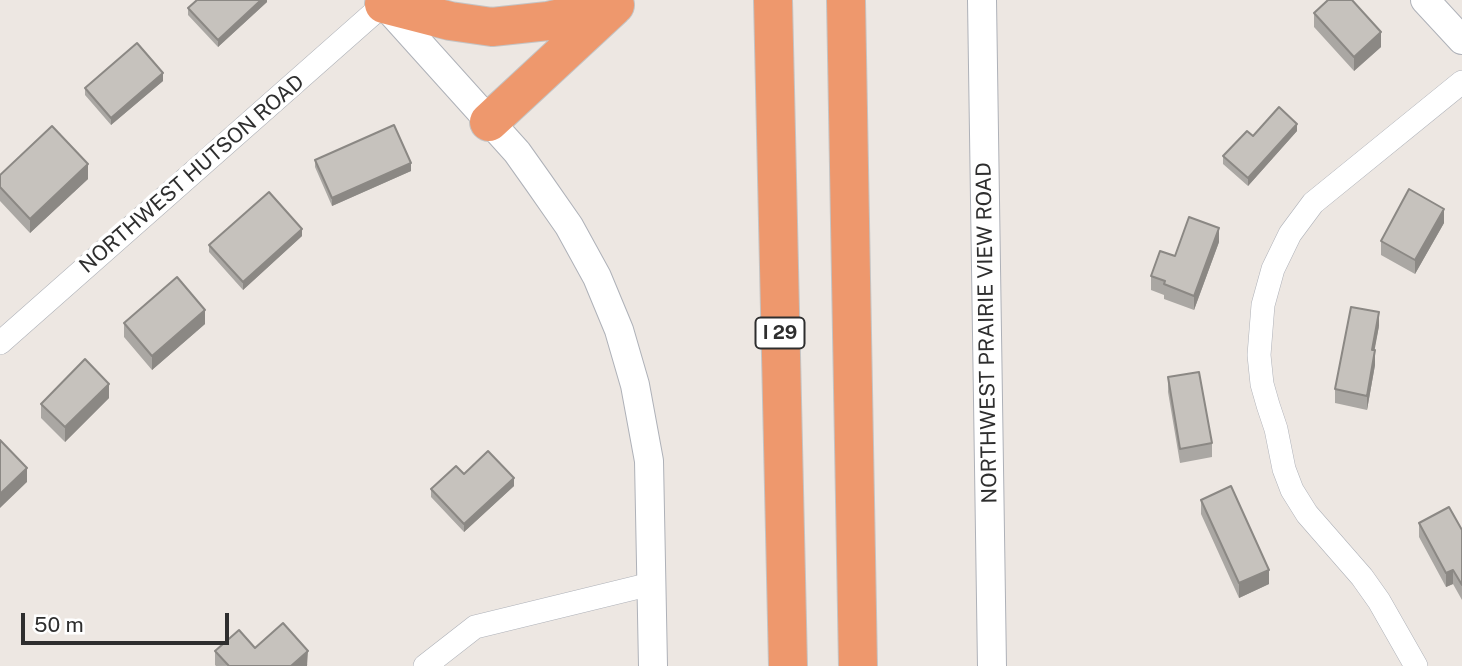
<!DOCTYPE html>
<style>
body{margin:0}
#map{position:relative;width:1462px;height:666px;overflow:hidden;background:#ede7e2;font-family:"Public Sans",sans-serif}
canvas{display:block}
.scale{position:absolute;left:21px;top:613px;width:208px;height:32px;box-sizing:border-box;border:4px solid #2e2e2e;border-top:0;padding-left:9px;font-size:21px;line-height:24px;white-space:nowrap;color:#2e2e2e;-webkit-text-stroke:5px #fff;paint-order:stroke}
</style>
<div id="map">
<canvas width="1462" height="666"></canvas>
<div class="scale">50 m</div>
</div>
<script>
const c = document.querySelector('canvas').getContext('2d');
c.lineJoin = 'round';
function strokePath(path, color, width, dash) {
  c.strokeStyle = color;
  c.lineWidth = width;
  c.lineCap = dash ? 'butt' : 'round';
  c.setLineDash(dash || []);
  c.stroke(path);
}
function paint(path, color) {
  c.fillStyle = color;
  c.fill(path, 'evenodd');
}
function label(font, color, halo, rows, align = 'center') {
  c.font = font + ' "Public Sans",sans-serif';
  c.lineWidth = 7;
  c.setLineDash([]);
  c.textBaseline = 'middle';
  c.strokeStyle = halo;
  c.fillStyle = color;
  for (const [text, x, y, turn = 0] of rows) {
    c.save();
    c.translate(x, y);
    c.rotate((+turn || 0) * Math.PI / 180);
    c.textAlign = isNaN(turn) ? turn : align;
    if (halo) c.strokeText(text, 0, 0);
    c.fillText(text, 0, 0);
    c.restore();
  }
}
const minor = new Path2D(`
 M0,343L384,4
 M425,666L475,627L651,584
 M1416,666L1379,601L1362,577L1307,514L1292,490L1284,469L1276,429L1268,405L1262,384L1259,355L1263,305L1273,269L1290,234L1313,203L1462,82`);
const tertiary = new Path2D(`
 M982,0L992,666
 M1425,0L1462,40
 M382,2L517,152L539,183L569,226L597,277L619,330L635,385L649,461L653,666`);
const motorway = new Path2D(`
 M773,0L788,666
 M846,0L858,666
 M384,4L450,21L492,27L548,21L615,5
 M489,122L613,7`);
strokePath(minor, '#aeb1b8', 24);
strokePath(tertiary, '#aeb1b8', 30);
strokePath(motorway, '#c4c4c4', 40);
strokePath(minor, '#fff', 23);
strokePath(tertiary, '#fff', 28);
strokePath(motorway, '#ee986d', 38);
paint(new Path2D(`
 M267,0V2L218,47L188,15V8Z
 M1314,13L1381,47L1354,71L1314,27Z
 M163,81L111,125L85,95V88Z
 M1297,131L1248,186L1223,164V156L1253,136Z
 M315,160L411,171L332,206L315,167Z
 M0,175L88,179L30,233L0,201Z
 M1444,223L1415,274L1381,255V241Z
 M302,236L243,290L209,252V245Z
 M1219,242L1194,310L1164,299V295L1151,290V276L1175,256Z
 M124,323L205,324L152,370L124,337Z
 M1379,326L1374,350L1375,365L1367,410L1335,403V389Z
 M1168,377L1212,443V457L1180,463L1168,392Z
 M109,398L65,442L41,418V404Z
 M464,474L514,486L464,532L431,497V489Z
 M1201,500L1269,584L1239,598L1201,514Z
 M1419,523L1462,530V600L1453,584L1446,587L1419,537Z
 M255,648L308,665L216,666L215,665V651Z`), '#aaa7a3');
paint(new Path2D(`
 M261,0H267V2L218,47V40Z
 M1381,32V47L1354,71V57Z
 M163,73V81L111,125V118Z
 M1297,124V131L1248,186V178Z
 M411,163V171L332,206V198Z
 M88,164V179L30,233V219Z
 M1444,209V223L1415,274V260Z
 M1219,228V242L1194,310V296Z
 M302,229V236L243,290V282Z
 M205,310V324L152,370V356Z
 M1379,312V326L1372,364V350Z
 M1375,350V365L1367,410V396Z
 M109,384V398L65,442V427Z
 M27,468V482L0,508V494Z
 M514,478V486L464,532V524Z
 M1269,570V584L1239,598V583Z
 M1453,570V584L1446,587V573Z
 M308,651L307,666H291Z`), '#8b8884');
const building = new Path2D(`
 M197,0H261L218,40L188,8Z
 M1328,0H1352L1381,32L1354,57L1314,13Z
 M137,43L163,73L111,118L85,88Z
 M1279,107L1297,124L1248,178L1223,156L1247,131L1253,136Z
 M394,125L411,163L332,198L315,160Z
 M52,126L88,164L30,219L0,187V175Z
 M1409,189L1444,209L1415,260L1381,241Z
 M269,192L302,229L243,282L209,245Z
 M1189,217L1219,228L1194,296L1164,284L1165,281L1151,276L1160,251L1175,256Z
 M177,277L205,310L152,356L124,323Z
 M1351,307L1379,312L1372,350H1375L1367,396L1335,389Z
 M85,359L109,384L65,427L41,404Z
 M1199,372L1212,443L1180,449L1168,377Z
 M0,440L27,468L0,494Z
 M488,451L514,478L464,524L431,489L456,466L464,474Z
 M1231,486L1269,570L1239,583L1201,500Z
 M1449,507L1462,530V585L1453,570L1446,573L1419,523Z
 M283,623L308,651L291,666H229L215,651L239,630L255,648Z`);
paint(building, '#c6c2bd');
strokePath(building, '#8b8884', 2);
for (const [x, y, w] of [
 [780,333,49]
]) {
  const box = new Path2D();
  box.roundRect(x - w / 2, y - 15.5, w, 31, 5);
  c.fillStyle = '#fff';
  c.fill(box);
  strokePath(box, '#2e2e2e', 2);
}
label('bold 19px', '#2e2e2e', null, [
 ["I 29",780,333]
]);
label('21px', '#2e2e2e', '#fff', [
 ["NORTHWEST HUTSON ROAD",192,174,-41],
 ["NORTHWEST PRAIRIE VIEW ROAD",987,333,-91]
]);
</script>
